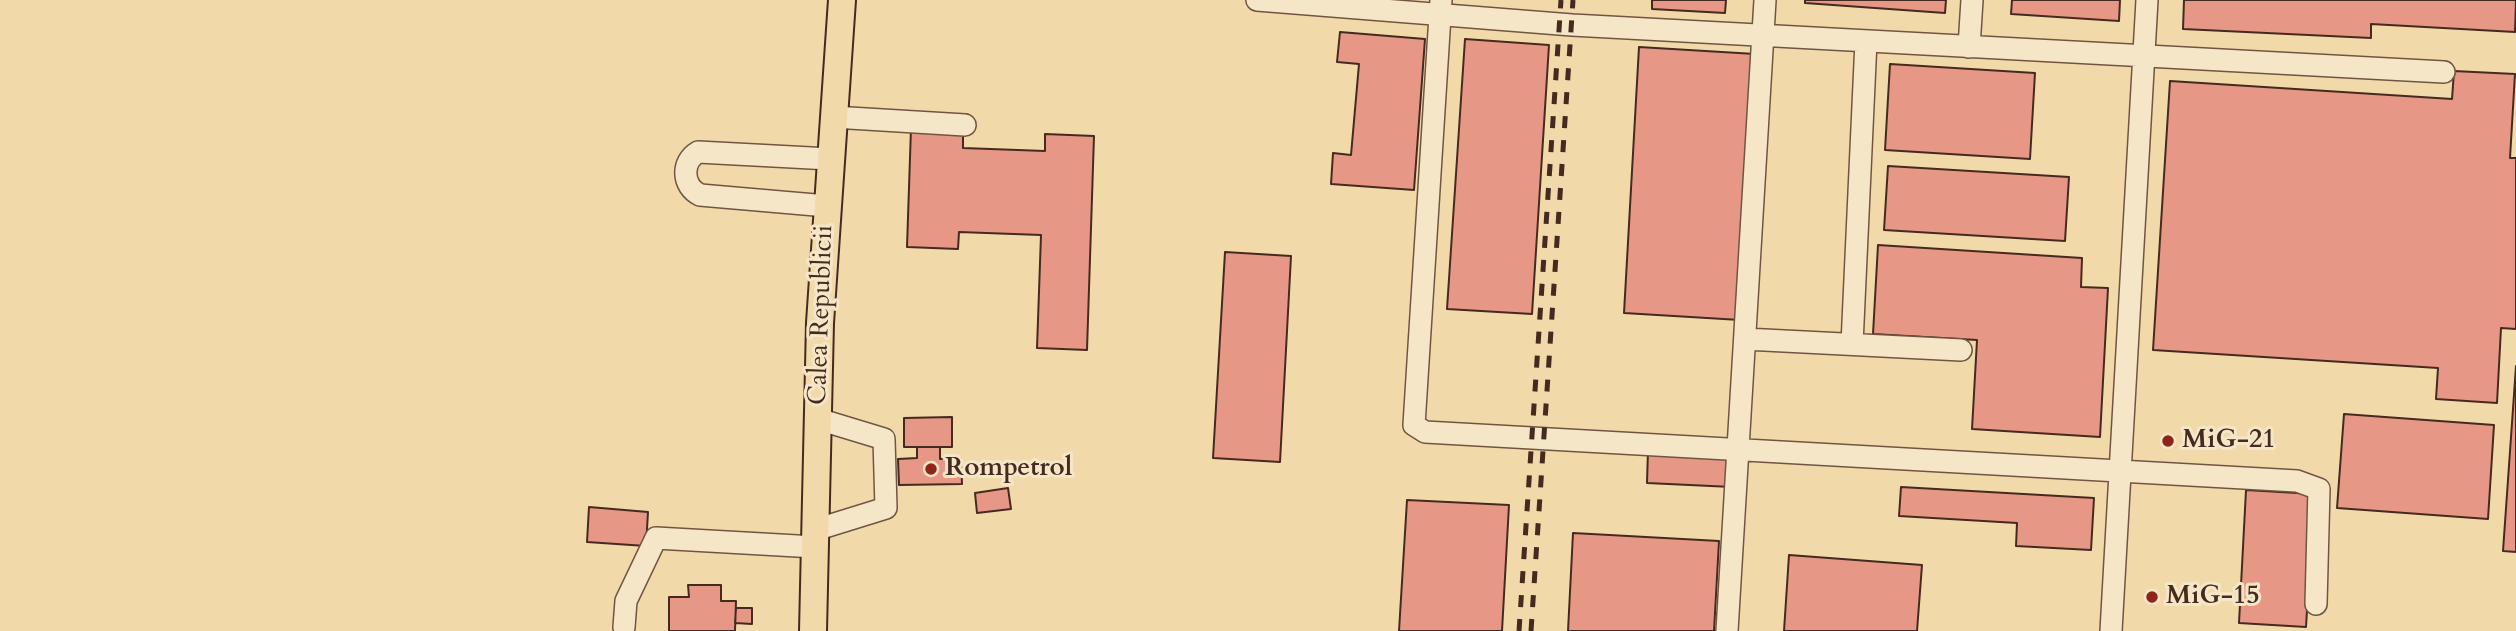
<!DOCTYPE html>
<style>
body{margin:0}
canvas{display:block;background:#f1d9aa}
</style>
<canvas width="2516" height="631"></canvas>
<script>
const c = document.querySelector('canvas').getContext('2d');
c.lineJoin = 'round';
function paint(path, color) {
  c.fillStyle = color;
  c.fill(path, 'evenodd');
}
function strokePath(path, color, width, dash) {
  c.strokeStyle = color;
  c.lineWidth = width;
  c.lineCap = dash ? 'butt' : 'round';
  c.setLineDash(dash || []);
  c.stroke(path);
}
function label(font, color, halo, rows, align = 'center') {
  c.font = font + ' Cardo,serif';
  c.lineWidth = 6;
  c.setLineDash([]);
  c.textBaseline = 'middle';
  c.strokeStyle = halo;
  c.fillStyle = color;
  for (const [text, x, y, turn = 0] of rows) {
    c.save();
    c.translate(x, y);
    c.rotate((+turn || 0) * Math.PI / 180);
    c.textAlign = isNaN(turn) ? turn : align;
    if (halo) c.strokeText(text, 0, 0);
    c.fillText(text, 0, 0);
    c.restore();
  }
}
const building = new Path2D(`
 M1652,0H1726L1725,13L1652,9Z
 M1805,0H1946L1945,13L1805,3Z
 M2012,0H2120L2119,21L2011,14Z
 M2184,0H2516L2515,32L2371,24V38L2183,29Z
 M1340,32L1425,39L1414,190L1331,184L1333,153L1351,155L1359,64L1337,62Z
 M1465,39L1549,45L1532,314L1447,309Z
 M1639,47L1755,54L1740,320L1624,313Z
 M1890,64L2035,73L2030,159L1885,150Z
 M2454,71L2515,74L2510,158H2516V329L2501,328L2497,403L2436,399L2438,368L2153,350L2170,81L2452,99Z
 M911,128L963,130V148L1045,151V134L1094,136L1087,350L1037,348L1041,235L959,232L958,249L907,247Z
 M1888,166L2069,177L2065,241L1884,230Z
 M1878,245L2082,258L2081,287L2108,288L2100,437L1972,429L1977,340L1873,334Z
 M1225,252L1291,256L1280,462L1213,458Z
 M2516,366V552L2503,551Z
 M2344,414L2494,425L2488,519L2337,508Z
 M952,417V447H904V418Z
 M917,447H940V459L961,458L962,484L899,485L898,459L917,458Z
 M1648,450L1733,454L1732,487L1647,483Z
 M1901,487L2094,498L2091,550L2016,546L2017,523L1899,516Z
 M1008,488L1011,509L977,513L975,493Z
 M2246,490L2314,494L2306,627L2239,623Z
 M1407,500L1509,505L1502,631H1399Z
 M589,507L648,512L646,546L587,542Z
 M1573,533L1719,541L1714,631H1568Z
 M1789,555L1922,565L1917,631H1784Z
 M688,585H721V601H736L735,631H669V597H689Z
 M736,608H752V624L735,623Z`);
paint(building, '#e79786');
strokePath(building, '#452b1f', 2);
const minor = new Path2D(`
 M1257,0L1572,25L2444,72
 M1441,0L1414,425L1425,432L2297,481L2319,489L2316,604
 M1969,47L1972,0
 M833,117L965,125
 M827,206L700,195C682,186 681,162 698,152L830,159
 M1745,339L1961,350
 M1852,344L1866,41
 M815,530L886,508L884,439L818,419
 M624,627L626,601L656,538L815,547
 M1727,631L1765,0
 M2111,631L2147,0`);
const major = new Path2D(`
 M813,631L820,323L842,0`);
strokePath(minor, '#705642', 24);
strokePath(major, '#452b1f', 30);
strokePath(minor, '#f6e6c8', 21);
strokePath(major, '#f1d9aa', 26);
strokePath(new Path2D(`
 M1519,631L1561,0
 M1531,631L1573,0`), '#452b1f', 5, [12, 12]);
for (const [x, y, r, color] of [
 [2168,441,7,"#8f2418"],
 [931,469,7,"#8f2418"],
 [2152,597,7,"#8f2418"]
]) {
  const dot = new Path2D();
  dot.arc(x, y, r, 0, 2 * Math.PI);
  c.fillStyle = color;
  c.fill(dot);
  strokePath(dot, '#f6e6c8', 2.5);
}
label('26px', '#452b1f', '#f6e6c8', [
 ["Calea Republicii",822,315,-88]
]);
label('bold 26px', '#452b1f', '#f6e6c8', [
 ["MiG-21",2182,441],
 ["Rompetrol",945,469],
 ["MiG-15",2166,597]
], 'left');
</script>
